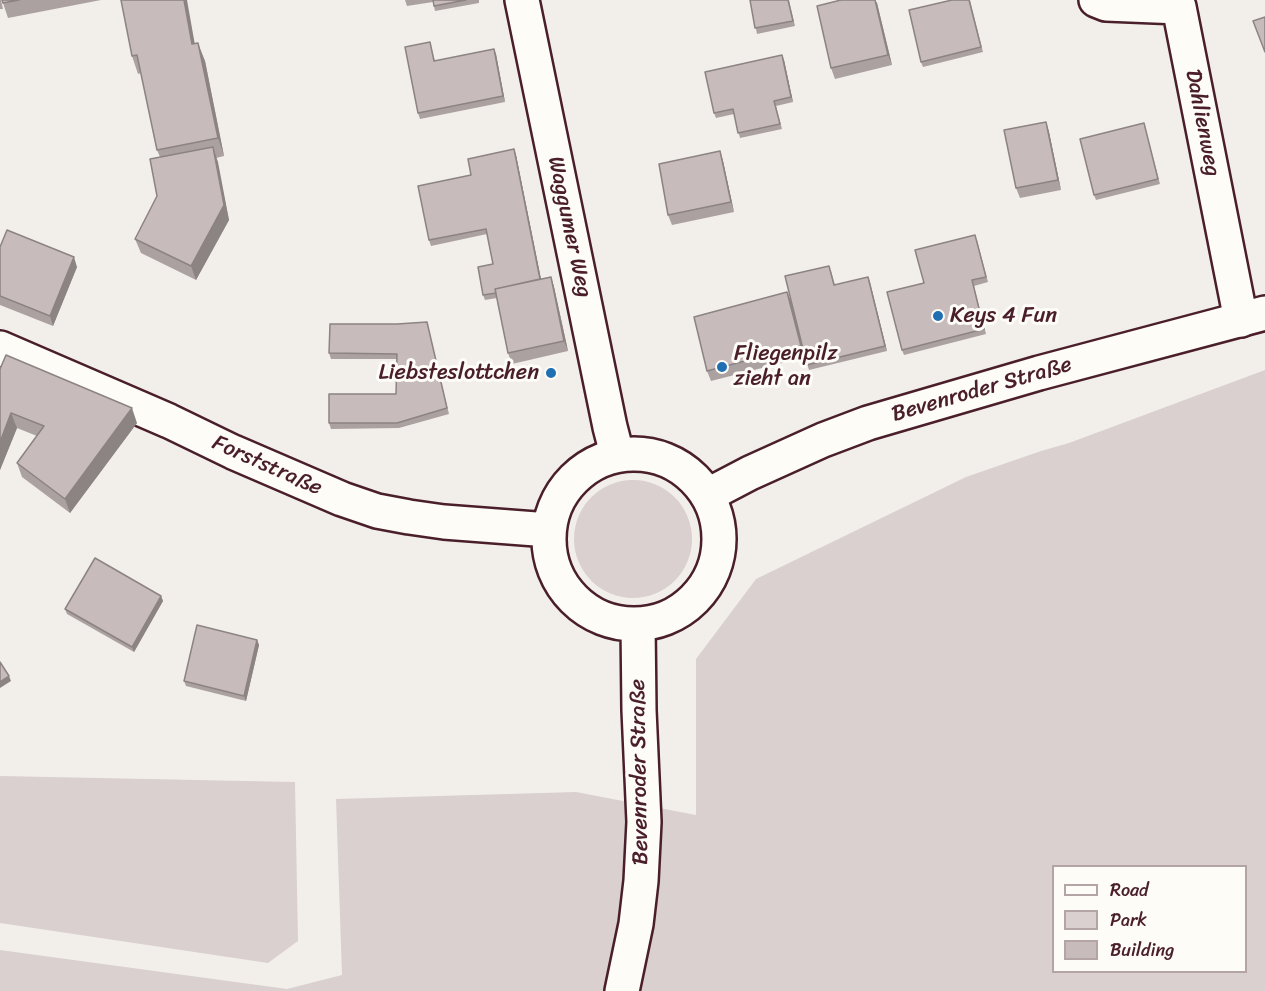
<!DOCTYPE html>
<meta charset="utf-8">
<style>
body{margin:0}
#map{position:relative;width:1265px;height:991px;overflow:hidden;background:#f2efeb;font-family:Sriracha,sans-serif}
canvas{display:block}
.legend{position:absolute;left:1052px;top:865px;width:195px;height:108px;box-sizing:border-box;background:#fdfcf7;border:2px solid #b5a4a5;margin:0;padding:8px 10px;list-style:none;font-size:18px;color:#4a1f2b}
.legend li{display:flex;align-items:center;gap:12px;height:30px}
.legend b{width:30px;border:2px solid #b5a4a5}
</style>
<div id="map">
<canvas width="1265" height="991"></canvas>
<ul class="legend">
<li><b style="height:8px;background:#fdfcf7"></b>Road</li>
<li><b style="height:16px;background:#d9d0cf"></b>Park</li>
<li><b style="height:16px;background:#c8bbbb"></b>Building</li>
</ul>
</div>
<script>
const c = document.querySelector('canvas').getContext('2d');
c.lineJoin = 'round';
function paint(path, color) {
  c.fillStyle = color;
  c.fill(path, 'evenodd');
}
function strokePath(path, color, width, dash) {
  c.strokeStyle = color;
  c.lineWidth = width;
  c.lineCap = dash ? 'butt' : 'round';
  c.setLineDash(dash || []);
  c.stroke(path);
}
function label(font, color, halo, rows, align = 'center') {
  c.font = font + ' Sriracha,sans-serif';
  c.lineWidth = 6;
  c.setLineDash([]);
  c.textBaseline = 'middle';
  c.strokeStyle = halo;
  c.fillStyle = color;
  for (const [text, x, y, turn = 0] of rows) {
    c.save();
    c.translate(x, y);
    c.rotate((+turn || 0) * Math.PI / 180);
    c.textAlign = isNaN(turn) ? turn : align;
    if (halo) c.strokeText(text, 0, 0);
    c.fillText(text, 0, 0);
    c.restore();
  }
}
paint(new Path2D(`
 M1265,370V991H0V950L287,989L342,975L336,799L576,792L696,815V659L756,579L966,477L1041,451L1069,443ZM1054,866H1246V972H1054Z
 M574 539a59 59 0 1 1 118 0a59 59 0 1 1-118 0Z
 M0,776L295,782L298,941L268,963L0,923Z`), '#d9d0cf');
const minor = new Path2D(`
 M522,0L610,427L617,454
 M1096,0L1106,4L1179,7L1241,320`);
const major = new Path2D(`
 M0,348L169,421L233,452L342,499L377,511L409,517L444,522L549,530
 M549 539a85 85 0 1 1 170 0a85 85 0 1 1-170 0Z
 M708,495L750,473L823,440L868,423L1039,373L1265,313
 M622,991L636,924L641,881L644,822L639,710L638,624`);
strokePath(minor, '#4a1f2b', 38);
strokePath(major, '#4a1f2b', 38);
strokePath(minor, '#fdfcf7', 33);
strokePath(major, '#fdfcf7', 33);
paint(new Path2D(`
 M0,0H1L3,9H0Z
 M2,0H101L8,18Z
 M405,0H479V3L435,11L433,2L407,6Z
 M750,0H789L795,26L757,34Z
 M970,0L983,52L923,67L921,62Z
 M877,3L892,65L835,79L831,68Z
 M430,42L435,61L496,54L505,102L420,119L418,113Z
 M195,44L205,61L224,156L216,158L229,220L196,280L141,253L135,239L157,196L160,157L157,150L141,73L138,74L132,56Z
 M784,60L793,102L776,106L782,129L740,138L734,114L716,118L714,113Z
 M1046,122L1049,132L1061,190L1020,198L1016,188Z
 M1144,123L1160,184L1096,200L1094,195Z
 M514,149L516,155L541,279L551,277L554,287L568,351L512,364L508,353L497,298L485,300L483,295L493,264L487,234L431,246L429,240L471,175Z
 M720,151L723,161L734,212L672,225L668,215Z
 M977,240L988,282L974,286L986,334L904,355L902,350Z
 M0,247L77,267L53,326L0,305Z
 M831,271L835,285L868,277L887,351L809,370L805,357L711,381L707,371L787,292L791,302Z
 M428,327L449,414L399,428L331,429L329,423L396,394L397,359H331L329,353Z
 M0,369L137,423L70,513L22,477L17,463L37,436L17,428L0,470Z
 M161,596L163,601L134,652L67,614L65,609Z
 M257,640L259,645L246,701L186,686L184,681Z`), '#aca1a1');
paint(new Path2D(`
 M184,0H187L198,62L192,44Z
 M875,0L877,3L892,65L888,55Z
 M198,43L205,61L224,156L218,138Z
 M494,49L496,54L505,102L503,96Z
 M782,55L784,60L793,102L791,97Z
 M1046,122L1049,132L1061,190L1058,180Z
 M213,147L218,162L229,220L196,280L191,266Z
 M514,149L516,155L543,289L541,284Z
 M720,151L723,161L734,212L731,202Z
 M74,257L77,267L53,326L50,316Z
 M551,277L554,287L568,351L564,341Z
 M868,277L870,282L887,351L885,346Z
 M787,292L791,302L805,357L801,346Z
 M132,408L137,423L70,513L65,499Z
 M11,413L17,428L0,470V442Z
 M161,596L163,601L134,652L132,647Z
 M257,640L259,645L246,701L244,696Z
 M9,676L11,681L0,688V682Z`), '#8c8383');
const building = new Path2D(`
 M2,0H19L3,3Z
 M121,0H184L192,44L198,43L218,138L157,150L137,55L132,56Z
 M433,0H466L434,6Z
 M750,0H788L793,21L755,28Z
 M841,0H875L888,55L831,68L817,6Z
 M952,0H969L981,47L921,62L909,10Z
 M1265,17V52L1253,21Z
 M430,42L434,61L494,49L503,96L418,113L405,47Z
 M782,55L791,97L774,101L780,124L738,133L733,109L714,113L705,72Z
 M1046,122L1058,180L1016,188L1004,130Z
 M1144,123L1158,179L1094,195L1080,139Z
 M213,147L224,205L191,266L135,239L157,196L150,159Z
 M514,149L540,279L495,289L496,293L483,295L478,267L493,264L486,229L429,240L418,186L471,175L468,159Z
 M720,151L731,202L668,215L659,164Z
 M7,230L74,257L50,316L0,296V247Z
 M975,235L986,277L972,280L984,329L902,350L887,292L924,283L915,250Z
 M829,266L834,285L868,277L885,346L807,365L785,276Z
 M551,277L564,341L508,353L495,289Z
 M787,292L801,346L707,371L694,317Z
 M427,322L447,408L397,423H329V394H396L397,354L329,353L330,324H397Z
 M6,355L132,408L65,499L17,463L44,426L11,413L0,442V369Z
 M95,558L161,596L132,647L65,609Z
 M197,625L257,640L244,696L184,681Z
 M0,662L9,676L0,682Z`);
paint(building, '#c8bbbb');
strokePath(building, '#8c8383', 1.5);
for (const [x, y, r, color] of [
 [938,316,6,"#1f6fb2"],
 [722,367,6,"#1f6fb2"],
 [551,373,6,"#1f6fb2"]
]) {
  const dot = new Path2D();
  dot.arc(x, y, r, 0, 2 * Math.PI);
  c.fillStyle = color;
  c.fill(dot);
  strokePath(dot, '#fdfcf7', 2);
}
label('22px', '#4a1f2b', '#fdfcf7', [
 ["Dahlienweg",1202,123,79],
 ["Waggumer Weg",569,227,78],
 ["Bevenroder Straße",982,390,-16],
 ["Forststraße",267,466,24],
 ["Bevenroder Straße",640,772,-91]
]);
label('22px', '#4a1f2b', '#fdfcf7', [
 ["Keys 4 Fun",950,316],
 ["Fliegenpilz",734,354],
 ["zieht an",734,379],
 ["Liebsteslottchen",539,373,"right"]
], 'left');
</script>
